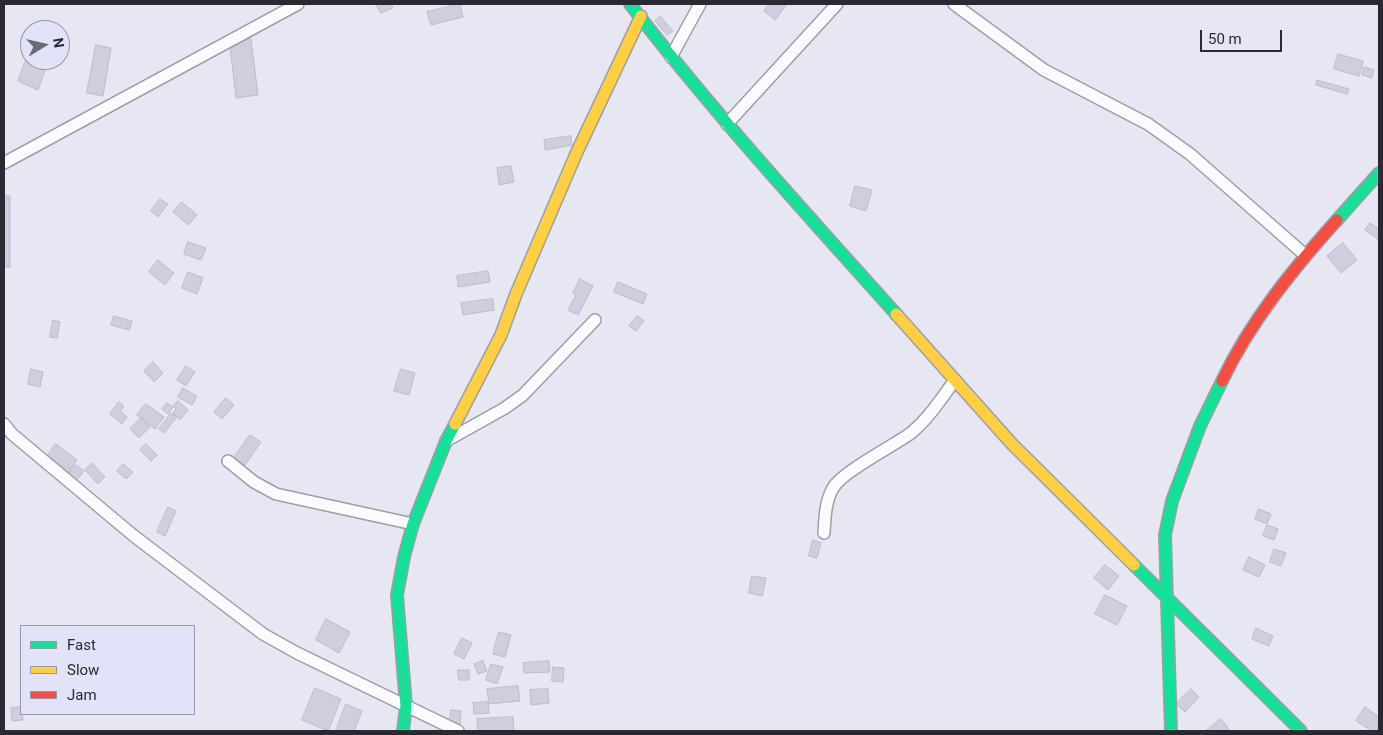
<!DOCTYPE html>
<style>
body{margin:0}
#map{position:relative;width:1383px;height:735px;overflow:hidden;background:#e7e7f4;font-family:Roboto,sans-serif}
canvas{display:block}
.frame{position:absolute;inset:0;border:5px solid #292a32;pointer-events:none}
.legend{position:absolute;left:20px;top:625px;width:175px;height:90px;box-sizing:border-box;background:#e2e2f9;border:1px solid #9898a9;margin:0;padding:6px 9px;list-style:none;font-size:15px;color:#292a32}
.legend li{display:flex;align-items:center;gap:10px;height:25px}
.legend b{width:25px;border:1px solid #9898a9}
.north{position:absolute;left:20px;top:20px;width:50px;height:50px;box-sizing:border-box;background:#e2e2f9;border:1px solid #9898a9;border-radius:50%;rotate:81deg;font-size:14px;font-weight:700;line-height:20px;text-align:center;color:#292a32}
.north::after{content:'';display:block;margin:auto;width:18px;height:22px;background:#6c6c76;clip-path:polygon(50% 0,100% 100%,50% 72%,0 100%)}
.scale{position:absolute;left:1200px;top:30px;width:82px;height:22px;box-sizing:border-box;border:2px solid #292a32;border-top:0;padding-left:6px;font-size:15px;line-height:18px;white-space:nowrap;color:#292a32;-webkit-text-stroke:4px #e2e2f9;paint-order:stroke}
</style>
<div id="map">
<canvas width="1383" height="735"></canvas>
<div class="frame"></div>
<ul class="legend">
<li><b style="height:6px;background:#16e098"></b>Fast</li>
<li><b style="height:6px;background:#ffcf43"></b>Slow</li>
<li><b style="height:6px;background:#f24e42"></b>Jam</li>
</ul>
<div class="north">N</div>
<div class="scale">50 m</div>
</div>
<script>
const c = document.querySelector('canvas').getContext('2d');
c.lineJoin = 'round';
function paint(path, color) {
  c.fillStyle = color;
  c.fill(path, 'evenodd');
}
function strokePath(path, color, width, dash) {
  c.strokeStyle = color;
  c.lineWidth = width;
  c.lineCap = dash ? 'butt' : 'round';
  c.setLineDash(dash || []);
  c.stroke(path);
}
const building = new Path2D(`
 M376,4H391L393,8L381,13Z
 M460,4L463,17L431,25L427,12Z
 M770,4H787L775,20L764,11Z
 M660,16L673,31L667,35L655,21Z
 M251,39L258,95L236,98L230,46Z
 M96,45L111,48L103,96L87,93Z
 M1338,54L1363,61L1359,76L1334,69Z
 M26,60L46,68L38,90L18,81Z
 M1364,67L1374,70L1372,78L1362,75Z
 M1317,80L1349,89L1347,94L1316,85Z
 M571,136L572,145L545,150L544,140Z
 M511,166L514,182L499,185L497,168Z
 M855,186L872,190L866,211L850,206Z
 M4,196H10V267H4Z
 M160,199L168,204L158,217L151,211Z
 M182,202L197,215L188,225L173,212Z
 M1370,223L1379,229V240L1365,230Z
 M188,242L206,248L201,260L184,254Z
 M1343,243L1357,260L1341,273L1327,256Z
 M158,260L174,273L165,285L149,272Z
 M488,271L490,282L458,287L457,276Z
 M188,272L203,278L197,294L182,288Z
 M580,279L593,286L578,315L568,310L576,295L573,293Z
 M618,282L647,294L643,304L614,292Z
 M493,299L494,310L463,315L461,303Z
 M114,316L132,321L129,330L111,325Z
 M637,316L644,321L636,331L629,326Z
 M53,320L60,322L57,338L50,337Z
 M153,362L163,373L154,382L144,371Z
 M186,366L195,372L186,386L177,380Z
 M31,369L43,372L40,387L28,384Z
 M401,369L415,373L409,395L394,391Z
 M183,388L197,396L192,405L178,397Z
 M226,398L234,405L222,419L214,412Z
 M178,401L188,410L180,420L173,413L176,409L173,406Z
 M119,402L124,406L120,411L127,417L122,424L110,414Z
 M167,403L173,407L168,414L162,409Z
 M146,404L164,417L155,429L137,415Z
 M171,413L177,417L164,433L159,429Z
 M141,418L150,427L139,438L130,429Z
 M250,435L261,442L245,465L234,458Z
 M56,444L77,460L68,473L47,456Z
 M146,444L157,455L151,461L140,450Z
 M92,463L105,477L98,484L85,470Z
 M123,464L133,472L126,479L117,471Z
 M76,465L84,471L76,481L68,475Z
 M168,507L176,511L165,536L157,532Z
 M1259,509L1271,514L1267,524L1255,519Z
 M1267,525L1278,529L1274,540L1263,536Z
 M813,540L821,543L817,558L809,556Z
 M1274,549L1286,553L1281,566L1270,562Z
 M1249,557L1265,565L1259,577L1243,570Z
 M1105,565L1119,576L1108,590L1094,578Z
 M752,576L766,578L762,596L749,593Z
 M1105,595L1127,606L1117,625L1095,614Z
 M326,619L350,632L339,653L316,640Z
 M1256,628L1273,636L1269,646L1252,639Z
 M499,632L511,635L505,657L493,654Z
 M462,638L472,643L464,659L454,654Z
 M483,661L487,671L478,674L474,664Z
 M549,661L550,672L524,673L523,663Z
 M491,664L503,667L497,684L486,680Z
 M553,667L564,668L563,682L552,681Z
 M458,670H469V680H459Z
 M518,686L520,701L489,704L487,689Z
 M315,688L341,699L328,731L302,720Z
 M548,689L549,703L531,705L530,690Z
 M1191,689L1199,697L1185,712L1176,704Z
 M488,702L489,713L474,714L473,703Z
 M346,704L362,711L354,731H336Z
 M21,707L23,720L12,721L11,708Z
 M1365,707L1379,717V731H1372L1356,721Z
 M451,710L461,711L460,724L450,723Z
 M513,717L514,731H478L477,719Z
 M1221,719L1229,729L1226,731H1206Z`);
paint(building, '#cecede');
strokePath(building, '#bcbcc5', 1);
const street = new Path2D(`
 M954,4L1044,70L1148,124L1190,154L1305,255
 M671,57L700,4
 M727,124L837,4
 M4,163L298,4
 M4,424L12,434L134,536L263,634L297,653L458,731
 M446,441L505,408L523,395L595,320
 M228,461L254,482L276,494L413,524
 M824,533C825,518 825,502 833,488C842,472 893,446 911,433C929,418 941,399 955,380`);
const fast = new Path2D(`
 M630,4C713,112 805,212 896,314
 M1337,220L1379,173
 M1134,565L1301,731
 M403,731L406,706L397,595L404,557L413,524L446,441L455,424
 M1171,731L1165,535L1172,501L1200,426L1222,381`);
const slow = new Path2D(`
 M896,314L1012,444L1134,565
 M455,424L501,335L516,294L576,154L641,16`);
const jam = new Path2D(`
 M1222,381C1250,322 1293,269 1337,220`);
strokePath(street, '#9e9ea8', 14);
strokePath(fast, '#9e9ea8', 14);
strokePath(slow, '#9e9ea8', 14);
strokePath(jam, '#9e9ea8', 14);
strokePath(street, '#fbfbfd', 11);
strokePath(fast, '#16e098', 11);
strokePath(slow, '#ffcf43', 11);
strokePath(jam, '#f24e42', 11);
</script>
